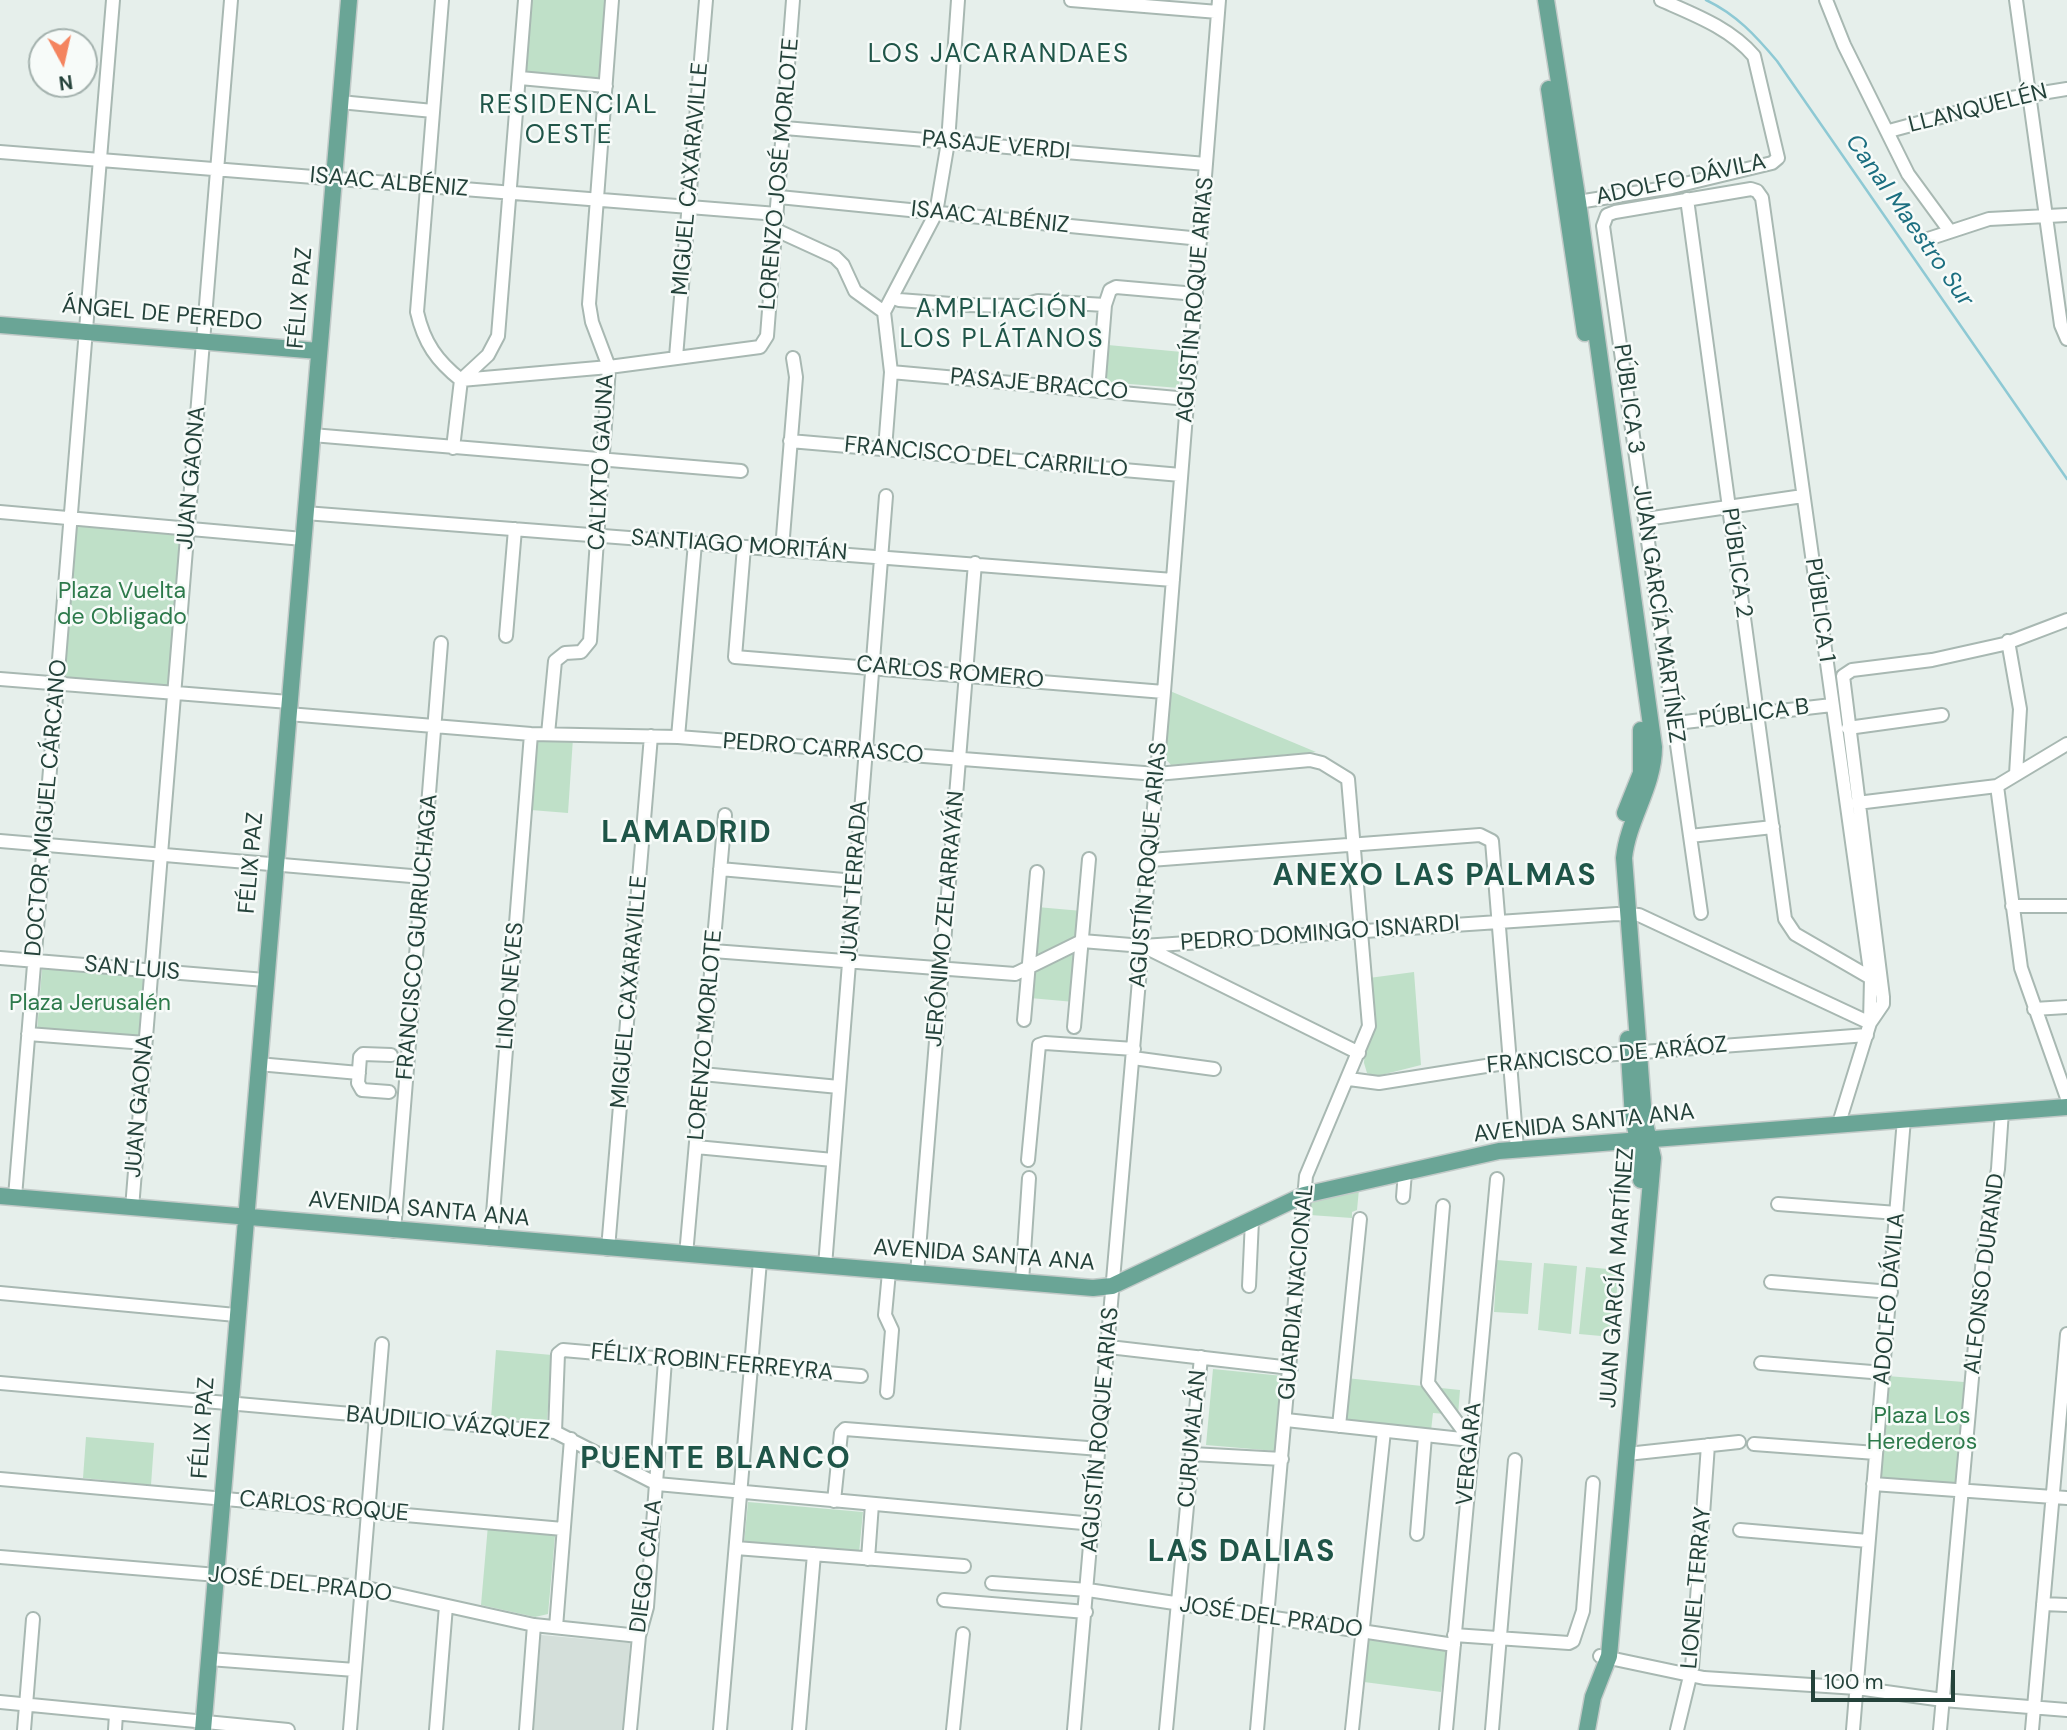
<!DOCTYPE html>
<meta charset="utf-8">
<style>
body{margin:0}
#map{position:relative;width:2067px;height:1730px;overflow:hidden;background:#e6efeb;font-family:"DM Sans",sans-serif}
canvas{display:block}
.north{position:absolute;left:28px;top:28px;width:70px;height:70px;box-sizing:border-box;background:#f7fbf9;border:2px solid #a3b1ad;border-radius:50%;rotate:172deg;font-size:19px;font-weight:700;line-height:28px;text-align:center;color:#24423a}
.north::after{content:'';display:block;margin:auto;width:24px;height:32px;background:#f4845f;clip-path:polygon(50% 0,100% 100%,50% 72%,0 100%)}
.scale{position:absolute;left:1811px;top:1670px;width:144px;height:32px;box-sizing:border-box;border:4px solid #24423a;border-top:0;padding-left:9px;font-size:21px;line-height:24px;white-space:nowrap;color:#24423a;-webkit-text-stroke:5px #f7fbf9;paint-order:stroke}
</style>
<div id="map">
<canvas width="2067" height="1730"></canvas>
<div class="north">N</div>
<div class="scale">100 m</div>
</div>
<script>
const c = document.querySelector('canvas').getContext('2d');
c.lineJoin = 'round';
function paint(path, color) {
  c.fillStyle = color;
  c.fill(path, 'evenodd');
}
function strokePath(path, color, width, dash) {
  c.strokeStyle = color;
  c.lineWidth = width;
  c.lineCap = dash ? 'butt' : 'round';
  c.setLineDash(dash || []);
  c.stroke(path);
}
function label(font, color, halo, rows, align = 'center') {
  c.font = font + ' "DM Sans",sans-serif';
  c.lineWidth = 5;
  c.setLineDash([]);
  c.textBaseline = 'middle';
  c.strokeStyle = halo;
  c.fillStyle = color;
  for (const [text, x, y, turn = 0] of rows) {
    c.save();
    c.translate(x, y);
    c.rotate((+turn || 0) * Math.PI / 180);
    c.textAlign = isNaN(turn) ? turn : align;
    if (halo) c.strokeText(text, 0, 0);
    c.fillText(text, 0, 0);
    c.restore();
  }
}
paint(new Path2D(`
 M541,1635L630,1643L623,1730H533Z`), '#d4dfda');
paint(new Path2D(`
 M529,0H608L602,75L593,81L526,72L523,65Z
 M1108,345L1182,352L1179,388L1105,382Z
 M74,524L182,532L170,687L62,679Z
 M1170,691L1316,752L1171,765L1164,757Z
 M536,737L573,738L568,813L531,810Z
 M1037,907L1082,911L1078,937L1034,958Z
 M1078,948L1074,1002L1030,998L1032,971Z
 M42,969L144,976L139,1039L37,1031Z
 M1414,972L1421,1065L1377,1076L1367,1073L1364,1063L1369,978Z
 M1359,1189L1357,1210L1352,1212V1218L1310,1215L1311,1203Z
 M1497,1260L1532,1263L1528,1314L1494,1312Z
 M1544,1263L1577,1266L1571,1334L1538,1330Z
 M1586,1267L1619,1270L1612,1337L1579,1334Z
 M496,1350L552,1355L547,1422L491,1418Z
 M1213,1369L1283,1376L1276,1451L1206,1445Z
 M1887,1376L1964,1382L1956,1486L1879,1478Z
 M1346,1378L1460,1390L1458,1415L1433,1413L1431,1431L1342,1422Z
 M86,1437L154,1443L151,1485L83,1478Z
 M748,1502L863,1512L859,1553L744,1543Z
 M488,1525L550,1531L555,1536L548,1614L535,1617L481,1605Z
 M1369,1640L1447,1650L1441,1692L1364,1682Z`), '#bfe0c8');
strokePath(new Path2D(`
 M1706,0C1736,14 1756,36 1777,61L2067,479`), '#8ec9d4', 2.5);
const minor = new Path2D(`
 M442,0L417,312C424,343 437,361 461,380
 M1071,0L1218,12
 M1826,0L1844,45L1908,174L1949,230
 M2016,0L2061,325L2067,339
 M520,78L606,86
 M340,102L433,111
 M785,128L1206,164
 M1889,131L2011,98L2067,89
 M0,152L777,214
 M779,197L1201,239
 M1687,199L1785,919L1795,934L1871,978
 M1578,202L1672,187L1772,163L1778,158L1754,56C1730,28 1695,15 1661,0
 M776,230L835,257L843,265L855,291L884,312
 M1928,239L1989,219L2067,215
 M892,297L899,300L964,305L1021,306L1038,301L1105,305L1110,290L1116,287L1196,294
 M676,357L706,0
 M891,372L1188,399
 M461,380L609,367L760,347L767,336L793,0
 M1098,391L1105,305
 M312,435L741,471
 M790,441L1181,475
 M453,448L461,380L488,355L498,336L525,0
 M885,449L891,372L884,312L936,213L948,142L958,0
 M0,512L303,539
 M305,513L1173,580
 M1646,519L1803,496
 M744,547L735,657L1164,692
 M782,549L796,377L793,358
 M506,636L515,529
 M2008,641L2020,709L2016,774
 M0,679L289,702
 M288,714L531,734L678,737L1157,774L1310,760L1322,763L1348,779L1369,1026L1306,1176L1257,1730
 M1676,723L1832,705
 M1848,728L1942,715
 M548,734L555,661L565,653L581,652L590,641L609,367L592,322L589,304L612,0
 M678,737L695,543
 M1997,786L2067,744
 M1857,803L1997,786L2021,968L2067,1098
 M1690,836L1773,827
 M0,841L423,877
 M1150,860L1480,835L1492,841L1517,1149
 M720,869L855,881
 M2012,906H2067
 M1701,913L1603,226L1607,215L1615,212L1751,189L1757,191L1762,198L1871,978L1870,1023
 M1143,946L1359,1053
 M713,951L1015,974L1082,941L1143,946L1617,914L1639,915L1870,1023
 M0,958L265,980
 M2034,1009L2067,1007
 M1024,1020L1037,872
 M1074,1027L1089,859
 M28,1034L145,1043
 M1133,1058L1214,1069
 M258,1064L359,1073
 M702,1074L839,1087
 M1349,1079L1379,1083L1511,1062L1867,1035
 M389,1092L362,1090L358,1083L360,1057L363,1054L391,1055
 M1839,1123L1870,1023L1883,1004V997L1843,676L1852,670L1932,660L2004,644L2067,620
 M696,1147L833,1160
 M1028,1160L1039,1045L1045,1043L1134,1049
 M15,1197L113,0
 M1403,1197L1405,1172
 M1778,1204L1897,1213
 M1443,1206L1428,1383L1462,1429L1472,1430
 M132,1208L231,0
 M394,1231L441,643
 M491,1239L531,734
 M608,1249L651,736
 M686,1255L725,815
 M825,1266L886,496
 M917,1274L975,563
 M1022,1282L1029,1178
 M1771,1282L1891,1292
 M1249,1286L1252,1220
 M0,1293L236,1315
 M1109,1347L1291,1368
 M1761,1363L1884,1373
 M0,1383L555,1432L657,1484L1094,1524
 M887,1392L892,1330L885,1315L889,1272
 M1286,1420L1471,1440
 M1339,1426L1360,1219
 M555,1432L558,1354L563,1350L861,1376
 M1754,1444L1876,1453
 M1192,1454L1282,1459
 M1627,1454L1739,1442
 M0,1479L563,1529
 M1873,1484L2067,1498
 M834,1501L841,1433L845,1429L1100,1449
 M1740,1530L1868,1541
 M1417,1534L1425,1436
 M736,1548L964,1566
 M0,1557L362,1587L534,1625L639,1636
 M868,1559L872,1504
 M992,1583L1088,1590L1454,1645
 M944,1600L1086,1612
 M2043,1604L2067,1605
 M556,1627L571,1439
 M1454,1635L1569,1643L1573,1641L1583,1611L1593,1483
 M1600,1656L1704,1678L1857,1688L1943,1700L2067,1710
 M209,1659L355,1670
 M0,1702L288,1730
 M24,1730L33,1619
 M115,1730L116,1714
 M350,1730L382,1344
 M436,1730L446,1606
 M526,1730L534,1625
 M630,1730L639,1636L647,1607L665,1360
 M720,1730L760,1261
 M799,1730L814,1554
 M953,1730L963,1634
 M1074,1730L1164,692L1219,0
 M1166,1730L1201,1357
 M1352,1730L1384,1431
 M1446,1730L1497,1179
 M1492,1730L1515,1460
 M1677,1730L1692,1668L1708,1445
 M1853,1730L1904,1119
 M1940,1730L1984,1246L1998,1169L2002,1111
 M2032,1730L2067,1334`);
const major = new Path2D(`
 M1546,0L1578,202L1654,747C1654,787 1628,819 1624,858L1644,1119L1653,1158L1609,1656L1593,1697L1587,1730
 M1549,89L1585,333
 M0,325L319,351
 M1625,813L1641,773V730
 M1628,1039L1633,1118L1642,1157L1641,1180
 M0,1196L1093,1288L1112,1286L1304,1195L1499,1151L2067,1107
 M203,1730L349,0`);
strokePath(minor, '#a8b8b2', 16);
strokePath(major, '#c2cac8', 19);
strokePath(minor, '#fff', 12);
strokePath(major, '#6aa596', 16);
label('23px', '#24423a', '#f7fbf9', [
 ["LLANQUELÉN",1978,109,-14],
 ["PASAJE VERDI",996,146,5],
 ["LORENZO JOSÉ MORLOTE",780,174,-85],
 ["MIGUEL CAXARAVILLE",691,179,-85],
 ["ADOLFO DÁVILA",1681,180,-12],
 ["ISAAC ALBÉNIZ",389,183,5],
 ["ISAAC ALBÉNIZ",990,218,6],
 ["FÉLIX PAZ",301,298,-85],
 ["AGUSTÍN ROQUE ARIAS",1196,300,-85],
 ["ÁNGEL DE PEREDO",162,315,5],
 ["PASAJE BRACCO",1039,385,5],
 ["PÚBLICA 3",1628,399,82],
 ["FRANCISCO DEL CARRILLO",986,458,5],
 ["CALIXTO GAUNA",602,462,-87],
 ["JUAN GAONA",192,478,-85],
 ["SANTIAGO MORITÁN",739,546,4],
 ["PÚBLICA 2",1736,563,82],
 ["PÚBLICA 1",1819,610,82],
 ["JUAN GARCÍA MARTÍNEZ",1658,614,82],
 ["CARLOS ROMERO",950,673,5],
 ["PÚBLICA B",1754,714,-7],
 ["PEDRO CARRASCO",823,749,4],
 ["DOCTOR MIGUEL CÁRCANO",47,808,-85],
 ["FÉLIX PAZ",252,863,-85],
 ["AGUSTÍN ROQUE ARIAS",1149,865,-85],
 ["JUAN TERRADA",855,881,-86],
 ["JERÓNIMO ZELARRAYÁN",946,919,-85],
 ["PEDRO DOMINGO ISNARDI",1320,934,-4],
 ["FRANCISCO GURRUCHAGA",418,937,-85],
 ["SAN LUIS",132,969,5],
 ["LINO NEVES",511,986,-85],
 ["MIGUEL CAXARAVILLE",630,992,-85],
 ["LORENZO MORLOTE",706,1035,-85],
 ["FRANCISCO DE ARÁOZ",1607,1056,-5],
 ["JUAN GAONA",140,1106,-85],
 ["AVENIDA SANTA ANA",1584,1124,-6],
 ["AVENIDA SANTA ANA",419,1210,5],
 ["AVENIDA SANTA ANA",984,1256,4],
 ["ALFONSO DURAND",1985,1274,-83],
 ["JUAN GARCÍA MARTÍNEZ",1618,1278,-86],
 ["GUARDIA NACIONAL",1297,1292,-85],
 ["ADOLFO DÁVILA",1890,1299,-85],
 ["FÉLIX ROBIN FERREYRA",712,1363,5],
 ["BAUDILIO VÁZQUEZ",448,1424,5],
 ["FÉLIX PAZ",204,1428,-86],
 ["AGUSTÍN ROQUE ARIAS",1101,1430,-85],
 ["CURUMALÁN",1193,1439,-85],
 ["VERGARA",1470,1454,-85],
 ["CARLOS ROQUE",324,1507,5],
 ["DIEGO CALA",647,1566,-83],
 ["JOSÉ DEL PRADO",300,1585,6],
 ["LIONEL TERRAY",1697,1588,-85],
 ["JOSÉ DEL PRADO",1271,1618,8]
]);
label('23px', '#2d7a4b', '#f7fbf9', [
 ["Plaza Vuelta",122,592],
 ["de Obligado",122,618],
 ["Plaza Jerusalén",90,1004],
 ["Plaza Los",1922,1417],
 ["Herederos",1922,1443]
]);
label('italic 24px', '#1c6f80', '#f7fbf9', [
 ["Canal Maestro Sur",1909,221,55]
]);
c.letterSpacing = '2px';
label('26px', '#1f5548', '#f7fbf9', [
 ["LOS JACARANDAES",999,55],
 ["RESIDENCIAL",569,106],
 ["OESTE",569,136],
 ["AMPLIACIÓN",1002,310],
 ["LOS PLÁTANOS",1002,340]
]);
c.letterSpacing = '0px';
c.letterSpacing = '2px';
label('bold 30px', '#1f5548', '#f7fbf9', [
 ["LAMADRID",687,834],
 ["ANEXO LAS PALMAS",1435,877],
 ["PUENTE BLANCO",716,1460],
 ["LAS DALIAS",1242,1553]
]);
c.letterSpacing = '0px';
</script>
